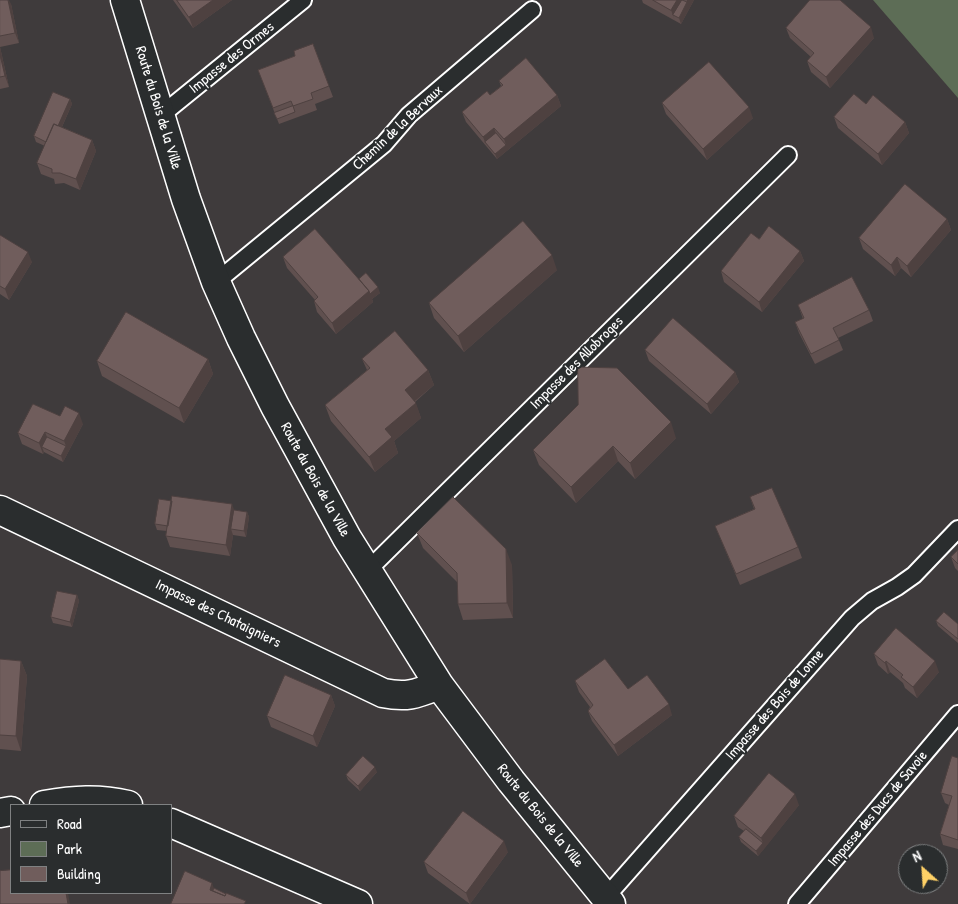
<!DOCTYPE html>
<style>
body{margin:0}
#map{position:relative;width:958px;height:904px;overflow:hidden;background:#3f3b3c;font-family:"Patrick Hand",sans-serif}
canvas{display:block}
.legend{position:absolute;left:10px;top:804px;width:162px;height:90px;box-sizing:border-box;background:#2a2d2e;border:1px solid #7f8182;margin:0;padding:6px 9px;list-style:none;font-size:15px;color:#fff}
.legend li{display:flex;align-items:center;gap:10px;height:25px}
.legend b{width:25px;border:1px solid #7f8182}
.north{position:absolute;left:898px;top:844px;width:50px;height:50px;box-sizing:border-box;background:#2a2d2e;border:1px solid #7f8182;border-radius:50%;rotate:334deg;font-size:14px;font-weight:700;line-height:20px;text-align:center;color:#fff}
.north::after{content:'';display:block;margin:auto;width:18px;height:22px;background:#ffd166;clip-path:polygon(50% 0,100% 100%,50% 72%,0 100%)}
</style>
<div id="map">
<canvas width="958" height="904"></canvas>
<ul class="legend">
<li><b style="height:6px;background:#2a2d2e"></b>Road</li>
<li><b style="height:14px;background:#5d6d56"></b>Park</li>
<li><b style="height:14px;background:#705d5c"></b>Building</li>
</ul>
<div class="north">N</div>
</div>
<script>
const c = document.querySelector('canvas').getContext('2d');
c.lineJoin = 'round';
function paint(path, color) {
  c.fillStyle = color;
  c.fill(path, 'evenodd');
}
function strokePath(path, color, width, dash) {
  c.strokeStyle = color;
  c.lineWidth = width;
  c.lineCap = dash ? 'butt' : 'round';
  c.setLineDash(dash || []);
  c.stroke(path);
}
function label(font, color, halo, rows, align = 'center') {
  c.font = font + ' "Patrick Hand",sans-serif';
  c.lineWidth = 4;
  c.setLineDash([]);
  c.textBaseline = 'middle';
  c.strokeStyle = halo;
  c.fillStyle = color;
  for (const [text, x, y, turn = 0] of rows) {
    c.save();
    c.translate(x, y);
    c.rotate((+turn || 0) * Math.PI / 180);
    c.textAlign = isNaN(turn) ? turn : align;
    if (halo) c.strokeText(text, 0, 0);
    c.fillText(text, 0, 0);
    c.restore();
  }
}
paint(new Path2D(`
 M873,0H958V98Z`), '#5d6d56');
const lane = new Path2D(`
 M160,116L303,0
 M216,282L384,144L409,115L532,10
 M367,571L788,155
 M606,897L852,618L872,601L897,587L914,575L958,529
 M797,904L958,714`);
const street = new Path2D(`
 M125,0L186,199L216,282L241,338L275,406L347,538L439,685L511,781L611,904
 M0,510L383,693C407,698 416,694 439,685
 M44,805C74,800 98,798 128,805
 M0,813L11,811
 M171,823L358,904`);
strokePath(lane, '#fff', 20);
strokePath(street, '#fff', 31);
strokePath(lane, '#2a2d2e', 16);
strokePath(street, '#2a2d2e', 28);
paint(new Path2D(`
 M0,0L11,4L19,43L0,47Z
 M173,0H232L193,28Z
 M642,0H694L681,24L643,3Z
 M786,28L874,38L830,88L811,72L807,61L811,57L790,38Z
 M313,44L333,97L315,104L317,110L279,124L258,70L295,56Z
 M0,47L9,87L0,89Z
 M499,81L557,95L561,106L497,159L466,122L462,112L490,95L501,86Z
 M70,99L72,104L62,127L92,140L96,151L80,190L64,183L55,184L54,179L41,174L37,163L45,146L36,142L34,136Z
 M662,103L753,118L707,160L666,114Z
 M834,117L905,122L909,133L882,165L838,128Z
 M947,219L951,230L911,277L901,268L895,276L863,249L859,238Z
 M0,235L32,262L9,300L0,294Z
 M759,239L800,251L804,261L762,312L724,282L721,271Z
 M283,257L359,279L380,293L372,299L373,302L336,334L317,312L314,301L315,300L287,268Z
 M557,270L464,352L434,318L429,303Z
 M798,305L869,310L873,321L838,338L843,350L815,364L799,333L795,322L803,319Z
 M645,350L735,372L739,382L711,414L649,361Z
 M208,359L213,374L184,423L102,376L97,361Z
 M362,359L428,370L434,385L415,402L421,418L394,441L398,453L375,472L331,421L325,405L367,370Z
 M60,416L83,424L63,462L44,452L43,454L22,444L18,433Z
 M676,438L635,479L618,461L576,503L539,465L533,450Z
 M750,497L798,547L802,558L740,585L715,526L754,509Z
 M234,510L247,512L249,517L246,537L233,535L230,556L170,547L166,536L167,531L157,530L155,524Z
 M417,533L512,565L513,618L463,620L458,604V583L423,548Z
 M958,550V571L955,568L951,557Z
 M77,595L79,601L72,627L53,623L51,617Z
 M936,621L958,624V643L938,626Z
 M874,654L939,672L917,698L905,688L903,683L890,672L888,674L878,665Z
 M0,659L21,661L27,676L21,751L0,749Z
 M575,681L628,689L672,715L618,756L592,721L588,711L590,707L579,692Z
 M331,695L335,706L317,747L271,727L267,716Z
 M958,758V849L943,845L940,834L949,805L945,803L941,793Z
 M377,772L360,791L348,780L346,775Z
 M799,805L758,856L741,842L739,837L744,831L738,827L734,816Z
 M508,852L470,904L428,873L424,862Z`), '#60504f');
paint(new Path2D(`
 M8,0H9L11,4L19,43L15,33Z
 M213,0H232L193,28L189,17Z
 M677,0H683L673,15L675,21L671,10Z
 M687,0H694L681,24L679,18L687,2Z
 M871,27L874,38L830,88L826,77Z
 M0,47L9,87L5,76L0,55Z
 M557,95L561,106L497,159L495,154L506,145L504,139Z
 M70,99L72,104L52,149L50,143Z
 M749,107L753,118L707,160L703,149Z
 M905,122L909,133L882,165L878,154Z
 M494,128L498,139L485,142L483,137Z
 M92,140L96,151L80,190L76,179Z
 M947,219L951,230L911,277L907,266Z
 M800,251L804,261L762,312L759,302Z
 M28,252L32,262L9,300L5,289Z
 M552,255L557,270L464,352L458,336Z
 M897,257L901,268L895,276L891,265Z
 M378,287L380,293L372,299L373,302L336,334L332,323L369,291Z
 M208,359L213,374L184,423L179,408Z
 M428,370L434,385L410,405L405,390Z
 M735,372L739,382L711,414L707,404Z
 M416,403L421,418L394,441L398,453L375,472L369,457L385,429Z
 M79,413L83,424L63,462L61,456L66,446L64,441Z
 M671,422L676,438L635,479L630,463Z
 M45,432L49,442L42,447L44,452L43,454L39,443Z
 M613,446L618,461L576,503L571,487Z
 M232,504L236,515L231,529L233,535L230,556L226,545Z
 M247,512L249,517L246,537L244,531Z
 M506,549L512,565L513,618L507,603Z
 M77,595L79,601L72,627L70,622Z
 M21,661L27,676L21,751L16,736Z
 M886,661L890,672L888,674L885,663Z
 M935,661L939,672L917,698L913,687Z
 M331,695L335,706L317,747L313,736Z
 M669,704L672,715L618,756L614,745Z
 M375,767L377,772L360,791L358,786Z
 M795,794L799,805L765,848L761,838Z
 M504,841L508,852L470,904L466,893Z
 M763,843L765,848L758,856L756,851Z
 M212,883L216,894L210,890Z
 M66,893H68L70,904H68Z`), '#4e4140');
const building = new Path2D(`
 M0,0H8L15,33L0,36Z
 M177,0H213L189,17Z
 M653,0H677L671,10Z
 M682,0L687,2L679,18L673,15Z
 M810,0H840L871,27L826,77L807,61L814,53L786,28Z
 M313,44L329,86L311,93L313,99L293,106L291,101L273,108L258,70L295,56L294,51Z
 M0,55L5,76L0,77Z
 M526,58L557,95L504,139L494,128L483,137L462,112L487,91L490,95L503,85L499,81Z
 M709,62L749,107L703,149L662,103Z
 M53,92L70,99L58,126L54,124L46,142L34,136Z
 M854,94L866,104L873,95L905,122L878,154L834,117Z
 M293,106L295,112L277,119L274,113Z
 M54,124L92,140L76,179L60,173H52V169L37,163Z
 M496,133L506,145L495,154L485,142Z
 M905,184L947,219L907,266L897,257L891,265L859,238Z
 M523,221L552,255L458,336L429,303Z
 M769,226L800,251L759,302L721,271L751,233L759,239Z
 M315,229L369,291L332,323L314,301L318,297L283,257Z
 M0,235L28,252L5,289L0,286Z
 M366,273L378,287L370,294L369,291L359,279Z
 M852,277L869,310L833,328L839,340L811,354L795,322L804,318L798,305Z
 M126,312L208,359L179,408L97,361Z
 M673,318L735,372L707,404L645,350Z
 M395,331L428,370L405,390L416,403L385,429L392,437L369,457L325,405L370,368L362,359Z
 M578,367L617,368L671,422L630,463L613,446L571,487L533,450L578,405Z
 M33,404L60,416L65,406L79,413L64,441L45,432L39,443L18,433Z
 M47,437L66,446L61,456L42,447Z
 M772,488L798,547L736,574L715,526L755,509L750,497Z
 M172,496L232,504L226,545L166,536Z
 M453,497L506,549L507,603L458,604L457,573L417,533Z
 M159,499L172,501L168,526L155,524Z
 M234,510L247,512L244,531L231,529Z
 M958,550V564L951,557Z
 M57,591L77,595L70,622L51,617Z
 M944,612L958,624V639L936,621Z
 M896,628L935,661L913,687L901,677L903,675L886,661L885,663L874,654Z
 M0,659L21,661L16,736L0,735Z
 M605,659L628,689L647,675L669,704L614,745L588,711L593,705L575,681Z
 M285,675L331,695L313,736L267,716Z
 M363,756L375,767L358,786L346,775Z
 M952,756L958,758V840L940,834L952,796L941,793Z
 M769,773L795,794L761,838L734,816Z
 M463,811L504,841L466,893L424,862Z
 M746,829L763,843L756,851L739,837Z
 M11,870V893H66L68,904H0V871Z
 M185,871L212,883L210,890L225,896L226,893L246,901L244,904H171Z
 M214,888L226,894L225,896L213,891Z`);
paint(building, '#705d5c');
strokePath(building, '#4e4140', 1);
label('15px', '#fff', '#2a2d2e', [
 ["Impasse des Ormes",232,58,-39],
 ["Route du Bois de la Ville",158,108,73],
 ["Chemin de la Bervaux",398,128,-43],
 ["Impasse des Allobroges",577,363,-45],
 ["Route du Bois de la Ville",315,480,61],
 ["Impasse des Chataigniers",218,614,26],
 ["Impasse des Bois de Lonne",775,705,-49],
 ["Impasse des Ducs de Savoie",878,809,-50],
 ["Route du Bois de la Ville",540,816,51]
]);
</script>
